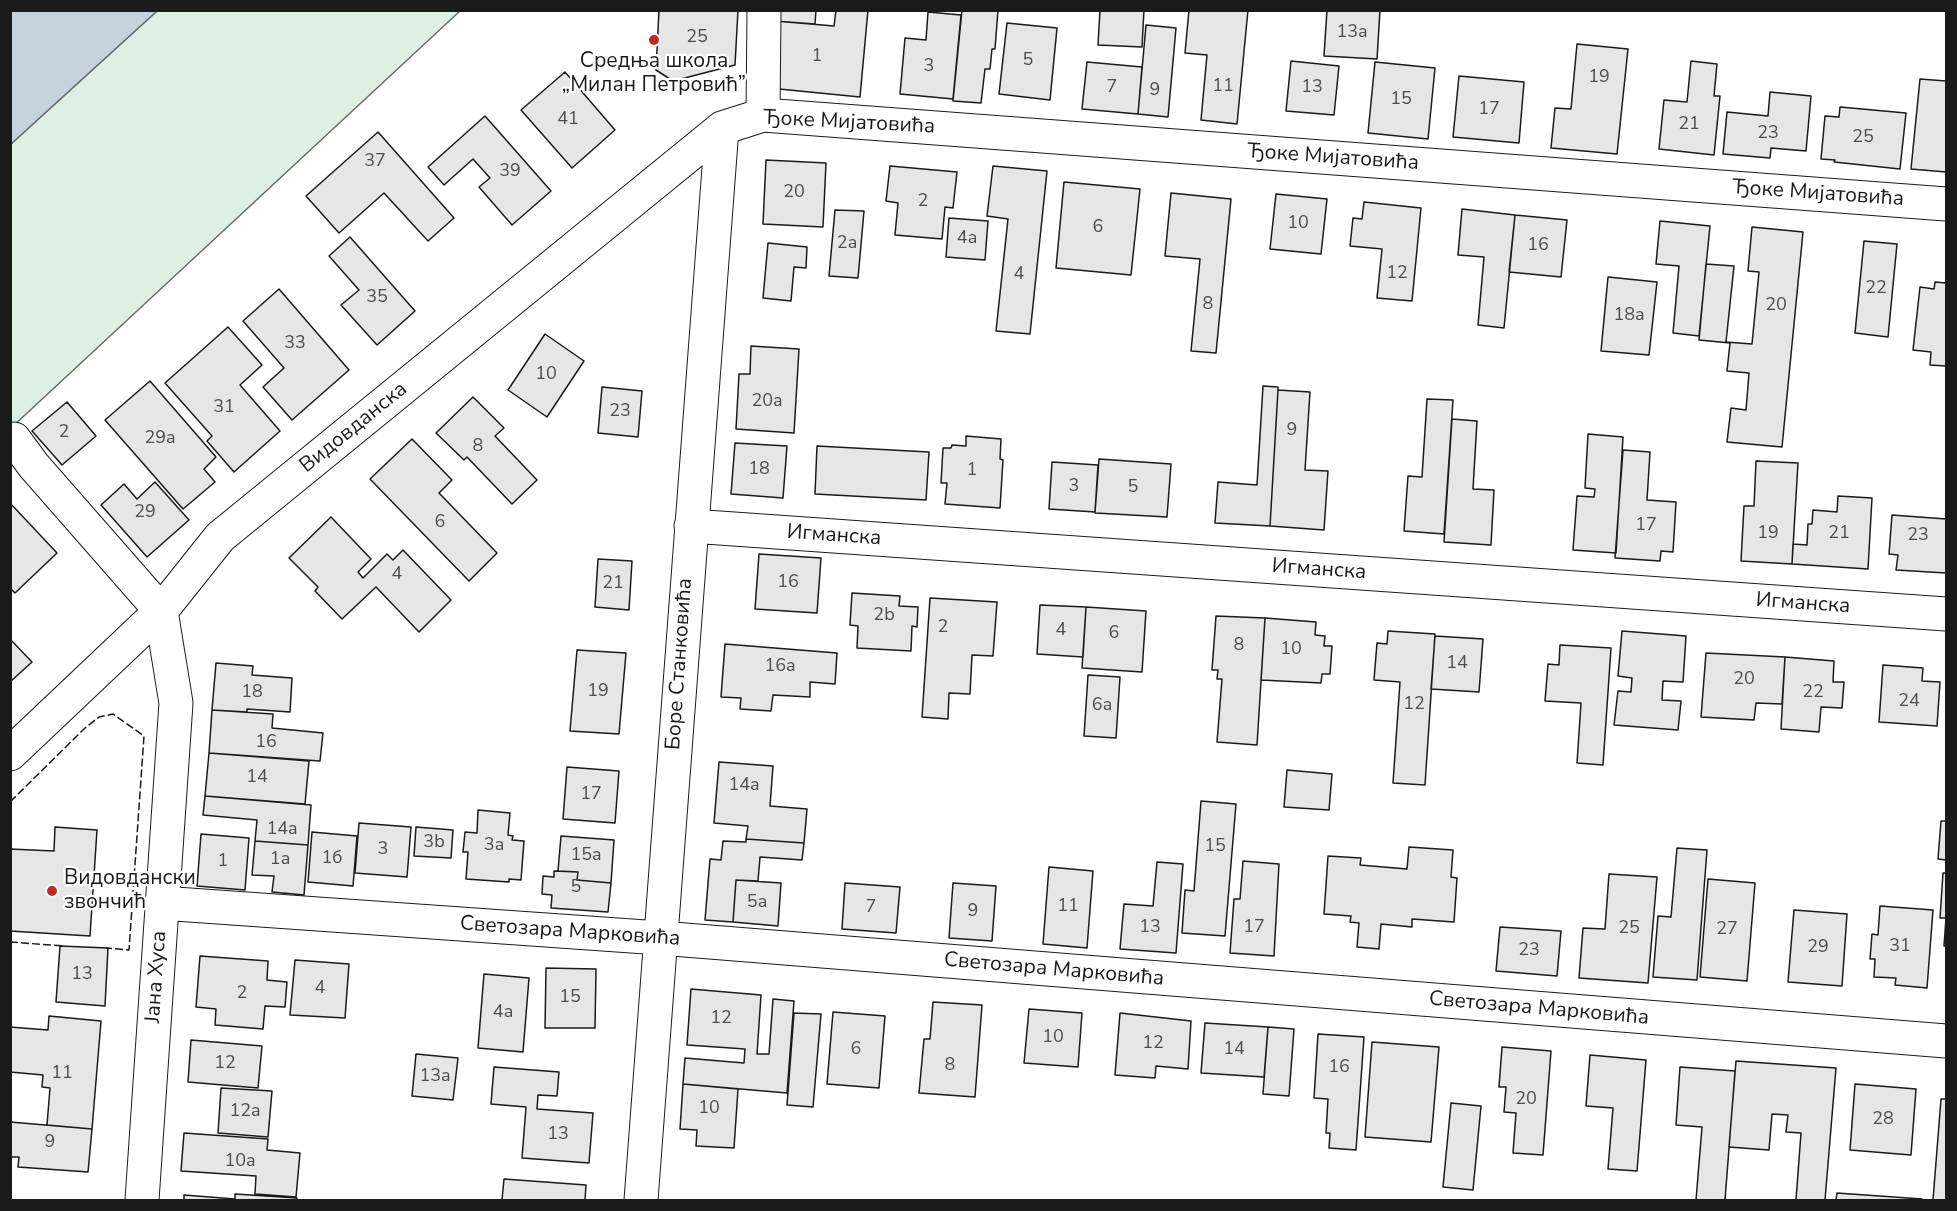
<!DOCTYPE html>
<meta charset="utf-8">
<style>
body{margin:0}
#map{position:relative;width:1957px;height:1211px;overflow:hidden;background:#fff;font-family:"Nunito Sans",sans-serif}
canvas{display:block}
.frame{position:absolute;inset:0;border:12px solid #1a1a1a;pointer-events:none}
</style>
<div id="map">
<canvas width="1957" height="1211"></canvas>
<div class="frame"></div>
</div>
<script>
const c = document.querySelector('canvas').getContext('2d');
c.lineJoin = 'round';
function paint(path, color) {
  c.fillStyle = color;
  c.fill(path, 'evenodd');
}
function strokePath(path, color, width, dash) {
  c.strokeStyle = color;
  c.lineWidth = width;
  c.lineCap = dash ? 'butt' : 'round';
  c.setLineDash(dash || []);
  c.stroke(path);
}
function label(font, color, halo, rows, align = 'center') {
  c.font = font + ' "Nunito Sans",sans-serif';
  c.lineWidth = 4.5;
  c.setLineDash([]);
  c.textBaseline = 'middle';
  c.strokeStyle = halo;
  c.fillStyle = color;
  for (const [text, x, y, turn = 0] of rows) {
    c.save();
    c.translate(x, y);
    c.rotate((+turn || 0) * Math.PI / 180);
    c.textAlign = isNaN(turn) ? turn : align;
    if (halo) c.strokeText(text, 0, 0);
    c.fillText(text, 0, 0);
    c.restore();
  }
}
const green = new Path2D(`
 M157,11H460L11,428V144Z`);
paint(green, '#e0efe3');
strokePath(green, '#6a6a6a', 1.5);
const water = new Path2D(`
 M11,10H157V11L11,144Z`);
paint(water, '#c6d2dc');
strokePath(water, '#6a6a6a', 1.5);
const building = new Path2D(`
 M659,10H738L735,65L673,81L656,70Z
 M775,10H816L815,24L774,21Z
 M836,10H868L860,97L769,88L775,21L834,26Z
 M962,10H998L995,49H992L990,69H985L981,103L953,101Z
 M1100,10H1144L1142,47L1098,45Z
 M1189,10H1248L1237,124L1201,120L1207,55L1185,53Z
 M1327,10H1380L1377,59L1324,56Z
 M928,12L961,15L953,99L900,94L905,38L926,40Z
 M1007,23L1057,28L1050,100L999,94Z
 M1146,25L1176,28L1168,117L1138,114Z
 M1577,44L1628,49L1617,154L1551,148L1555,108L1571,109Z
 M1291,61L1339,66L1334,115L1286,111Z
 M1691,61L1717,64L1714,96H1720L1714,155L1659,149L1664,100L1687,102Z
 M1087,62L1142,67L1138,114L1082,109Z
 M1375,62L1435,68L1428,139L1368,133Z
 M565,72L615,130L572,168L521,110Z
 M1459,76L1524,82L1519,143L1453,137Z
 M1920,79L1946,81V172L1911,169Z
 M1770,92L1811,96L1806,151L1771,148L1770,158L1723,154L1727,112L1768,116Z
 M1840,107L1906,113L1900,169L1834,162L1835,160L1821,159L1825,116L1839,117Z
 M485,116L551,191L512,225L479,187L490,178L473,159L444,185L428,167Z
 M378,132L454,218L428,241L384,193L339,233L306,196Z
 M766,160L826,163L823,227L763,224Z
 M890,166L957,172L953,208L945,207L942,239L895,235L898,203L886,201Z
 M993,166L1047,171L1030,334L996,331L1008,219L987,216Z
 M1064,182L1140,189L1131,275L1056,268Z
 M1171,193L1231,199L1216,353L1191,351L1200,259L1165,256Z
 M1276,194L1327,199L1321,254L1270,249Z
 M1364,202L1421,208L1412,301L1377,298L1382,249L1350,246L1353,218L1362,219Z
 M1462,209L1515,215L1504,328L1478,325L1484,257L1458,255Z
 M835,210L864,211L858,278L829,276Z
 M1515,215L1567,220L1561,277L1509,272Z
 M949,218L988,221L985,260L946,257Z
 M1660,221L1710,226L1699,336L1673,333L1679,266L1656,264Z
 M1752,227L1803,232L1782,447L1727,442L1731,408L1746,410L1749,373L1727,371L1730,343L1699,340L1706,264L1734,266L1726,342L1752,344L1759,272L1748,271Z
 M350,237L415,311L377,345L341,305L359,290L329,256Z
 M1864,241L1897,244L1888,337L1855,333Z
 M768,243L807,247L806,268L794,267L791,301L763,298Z
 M1608,277L1657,282L1649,355L1601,351Z
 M1935,282L1946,283V366L1930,365L1931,352L1913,350L1920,287L1934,289Z
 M279,289L349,370L292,420L263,387L284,368L243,321Z
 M228,327L262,365L240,385L280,431L234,472L207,441L212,436L165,383Z
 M545,334L584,361L547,417L508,390Z
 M751,346L799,349L794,433L736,429L739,374H750Z
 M150,381L216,457L204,469L215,482L183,509L105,420Z
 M1263,386L1278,387V390L1270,526L1215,523L1218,482L1257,485Z
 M602,387L642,391L638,437L598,433Z
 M1278,390L1310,392L1305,470L1328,471L1324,530L1270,526Z
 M473,397L504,428L495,436L537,480L512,504L467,457L464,460L436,433Z
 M1427,399L1453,400L1444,534L1404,531L1408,476L1422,477Z
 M67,402L96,436L62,465L32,431Z
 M1452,419L1477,421L1473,489L1494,490L1491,545L1444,542Z
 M1588,434L1623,437L1616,553L1573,550L1577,496L1594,497L1595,489L1585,488Z
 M966,436L1001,439L1000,459L1003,460L1000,508L945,504L947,483H941L943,448H951L952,445L966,446Z
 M412,439L452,480L439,493L497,553L469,581L370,479Z
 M735,443L787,446L783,498L731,494Z
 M817,446L929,452L926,500L815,494Z
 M1623,450L1650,452L1647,500L1676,502L1673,552L1661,551L1660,561L1615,558Z
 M1099,459L1171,464L1167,517L1095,513Z
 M1756,461L1798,463L1792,564L1741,561L1744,506H1754Z
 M1052,462L1098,465L1095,512L1049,509Z
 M155,482L189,520L147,557L101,505L124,484L137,499Z
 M1838,496L1872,498L1868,569L1792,564L1793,544L1807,545L1808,524H1812L1813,510L1837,512Z
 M10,503L57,553L15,593L10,588Z
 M1892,515L1946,519V573L1896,570L1898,555L1889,554Z
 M331,517L371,559L358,572L363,578L387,554L393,560L403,550L451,600L419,632L376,587L342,619L315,591L318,587L289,558Z
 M759,554L821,558L817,613L755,609Z
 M598,559L632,561L629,610L595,607Z
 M852,593L900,596L899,606L918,607L917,627L912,626L911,651L857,648L858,626L850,625Z
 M930,598L997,602L993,656L972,655L970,694L949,693L948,719L922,717Z
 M1040,605L1086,607L1083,657L1037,654Z
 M1086,607L1146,611L1142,672L1082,668Z
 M1216,616L1265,618L1257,745L1217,742L1222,679H1217L1218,670H1212Z
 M1265,618L1316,622L1315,635L1325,636L1324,646H1332L1330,674H1322L1321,683L1261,680Z
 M1388,631L1435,634L1425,785L1393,783L1400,682L1374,680L1377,643L1387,644Z
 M1622,631L1686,636L1683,682L1663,681L1662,700L1681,701L1678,730L1614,725L1618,691L1631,692L1632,678L1618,676Z
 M1435,636L1483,639L1479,692L1431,689Z
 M10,639L32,662L10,682Z
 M725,644L837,653L835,684L810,682V697L773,695L771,711L740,709L741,698L721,697Z
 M1560,645L1611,648L1603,765L1577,763L1581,703L1545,701L1548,664L1559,665Z
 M577,650L626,653L619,734L570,731Z
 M1706,653L1785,657L1782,704L1756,703L1754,720L1701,717Z
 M1785,657L1834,661L1833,682H1844L1842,708L1821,707L1819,732L1781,729Z
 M216,663L253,666L252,675L292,678L290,712L247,709V712L212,710Z
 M1883,665L1923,668L1922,681L1940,682L1937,726L1879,722Z
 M1088,675L1120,677L1116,738L1084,736Z
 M212,710L273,714L272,728L323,733L320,761L209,753Z
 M209,753L309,761L305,804L205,796Z
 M719,762L773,766L770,806L807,809L804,843L746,839L748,826L714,823Z
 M567,767L619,771L615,823L563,819Z
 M1287,770L1332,774L1329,810L1284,807Z
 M205,796L311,805L308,845L255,841L257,820L203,815Z
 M1201,801L1236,804L1225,936L1182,933L1185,890L1194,891Z
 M478,810L510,813L508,835L513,836L512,840L524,841L521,880L509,879V882L466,879L468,852H463L465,832L477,833Z
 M1941,821H1946V860L1938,859Z
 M359,823L411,827L407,877L355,873Z
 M55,827L97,830L90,936L10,931V849L54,851Z
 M416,827L453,830L451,858L414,856Z
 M312,832L357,836L353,886L308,882Z
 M201,834L249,838L245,890L197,886Z
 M561,836L614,840L611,883L577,880L578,872L558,871Z
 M746,839L804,843L802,860L760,857L758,881L736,880L733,922L705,920L710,859L721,860L723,841L746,842Z
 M255,841L308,845L304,895L272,892L274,876L252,875Z
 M1409,847L1453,850L1451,877L1457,878L1454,922L1412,919V927L1381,924L1379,949L1357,947L1359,923L1350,922L1351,916L1324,914L1328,856L1361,858L1360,865L1407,869Z
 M1677,848L1707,850L1697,980L1653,977L1658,916L1671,917Z
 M1243,861L1279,864L1274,956L1230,953L1234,899H1240Z
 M1157,862L1183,864L1176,953L1120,949L1124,904L1153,906Z
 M1049,867L1093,871L1087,948L1043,944Z
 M554,871L578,872L577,880L611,883L608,912L551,908L552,895L542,894L543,876L554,877Z
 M1943,873H1946V946H1944L1946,918H1940Z
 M1609,874L1657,877L1648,983L1579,978L1583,928L1605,929Z
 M1708,879L1755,883L1747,981L1700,977Z
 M736,880L781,883L778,926L733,922Z
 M845,883L900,887L896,933L842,929Z
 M953,883L996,886L992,941L949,938Z
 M1880,906L1933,910L1927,988L1895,985L1896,978L1874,977L1875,959H1870L1872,934L1878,935Z
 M1794,910L1847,914L1842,986L1788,982Z
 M1500,927L1561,931L1557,976L1496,971Z
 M60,946L108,948L105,1006L56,1002Z
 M200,956L268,961L267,980L287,982L285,1007L265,1006L263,1029L215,1025L216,1009L196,1007Z
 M295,960L349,964L345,1018L290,1015Z
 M546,968L596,969L595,1028H545Z
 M484,974L529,978L523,1052L478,1048Z
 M691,989L761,995L757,1054H769L773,999L794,1001L787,1093L683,1084L685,1058L744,1063L745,1049L687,1045Z
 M933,1002L982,1005L975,1097L919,1093L924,1039H930Z
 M1029,1009L1082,1013L1078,1067L1024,1063Z
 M833,1012L885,1016L879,1088L827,1084Z
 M794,1013L821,1014L813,1107L787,1105Z
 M1120,1013L1191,1021L1188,1069L1156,1066L1155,1078L1115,1075Z
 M49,1016L101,1021L92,1129L47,1125L50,1088L42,1087L43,1075L10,1072V1027L48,1030Z
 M1205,1023L1268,1027L1264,1077L1201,1073Z
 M1268,1027L1294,1029L1289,1096L1263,1094Z
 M1318,1034L1364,1037L1356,1150L1329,1148L1330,1133H1326L1328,1099L1314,1098Z
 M191,1040L262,1046L258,1088L188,1082Z
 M1372,1042L1439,1047L1431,1142L1365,1137Z
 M1502,1047L1551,1051L1543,1155L1513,1153L1516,1113L1504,1112L1506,1087H1499Z
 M416,1054L458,1058L453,1100L412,1096Z
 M1590,1055L1646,1060L1637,1171L1608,1169L1613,1108L1586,1106Z
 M1736,1061L1836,1068L1825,1200H1796L1801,1133L1786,1132L1788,1115L1772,1114L1769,1150L1729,1147Z
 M494,1067L559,1072L557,1096L538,1095L537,1109L593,1113L589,1163L522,1158L526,1107L491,1104Z
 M1680,1067L1735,1071L1725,1200H1696L1702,1127L1676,1125Z
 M683,1084L738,1089L734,1148L696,1146L697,1130L680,1129Z
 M1855,1084L1916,1089L1911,1155L1850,1150Z
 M221,1088L272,1091L268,1137L218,1133Z
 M1941,1099H1946V1200H1933Z
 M1451,1103L1481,1106L1473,1190L1443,1187Z
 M10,1122L92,1129L88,1172L18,1167L19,1157H10Z
 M184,1133L268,1139L267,1150L300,1153L296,1197L255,1194L256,1176L181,1171Z
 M504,1179L586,1185L585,1200H502Z
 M1837,1193L1922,1199V1200H1836Z
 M235,1194L297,1198L296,1200H184V1195L235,1199Z`);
paint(building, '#e6e6e6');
strokePath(building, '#1a1a1a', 1.5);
const minor = new Path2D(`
 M763,115L764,10
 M14,439L34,466L161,611L176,703L142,1200
 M691,526L1946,614
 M10,754L161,611L220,537L722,128L763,115L1946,204
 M161,903L660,938L1946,1041
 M641,1200L722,128`);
strokePath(minor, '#1a1a1a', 35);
strokePath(minor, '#fff', 33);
strokePath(new Path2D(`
 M10,802L85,728L99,717L113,714L144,736L129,950L106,948
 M10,942L64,946`), '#1a1a1a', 1.5, [8, 3]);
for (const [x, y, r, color] of [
 [654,40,6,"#c62828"],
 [52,891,6,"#c62828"]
]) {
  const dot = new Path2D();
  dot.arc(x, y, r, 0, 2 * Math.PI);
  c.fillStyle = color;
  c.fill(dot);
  strokePath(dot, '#fff', 2);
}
label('18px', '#4d4d4d', null, [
 ["13a",1352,33],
 ["25",697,38],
 ["1",817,57],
 ["5",1028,61],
 ["3",929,67],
 ["19",1599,78],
 ["11",1223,87],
 ["7",1112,88],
 ["13",1312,88],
 ["9",1155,91],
 ["15",1401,100],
 ["17",1489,110],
 ["41",568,120],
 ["21",1689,125],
 ["23",1768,134],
 ["25",1863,138],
 ["37",375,162],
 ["39",510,172],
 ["20",794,193],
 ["2",923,202],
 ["10",1298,224],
 ["6",1098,228],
 ["4a",967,239],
 ["2a",847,244],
 ["16",1538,246],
 ["12",1397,274],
 ["4",1019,275],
 ["22",1876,289],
 ["35",377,298],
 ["8",1208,305],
 ["20",1776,306],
 ["18a",1629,316],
 ["33",295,344],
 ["10",546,375],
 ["20a",767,402],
 ["31",224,408],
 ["23",620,412],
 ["9",1292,431],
 ["2",64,433],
 ["29a",160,439],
 ["8",478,447],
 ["18",759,470],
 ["1",972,471],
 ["3",1074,487],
 ["5",1133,488],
 ["29",145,513],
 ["6",440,523],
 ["17",1646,526],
 ["19",1768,534],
 ["21",1839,534],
 ["23",1918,536],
 ["4",397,575],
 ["16",788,583],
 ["21",613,584],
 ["2b",884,616],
 ["2",943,628],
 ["4",1061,631],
 ["6",1114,634],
 ["8",1239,646],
 ["10",1291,650],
 ["14",1457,664],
 ["16a",780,667],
 ["20",1744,680],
 ["19",598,692],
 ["18",252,693],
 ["22",1813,693],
 ["24",1909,702],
 ["12",1414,705],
 ["6a",1102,706],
 ["16",266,743],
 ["14",257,778],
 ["14a",744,786],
 ["17",591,795],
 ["14a",282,830],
 ["3b",434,843],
 ["3a",494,846],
 ["15",1215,847],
 ["3",383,850],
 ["15a",586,856],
 ["1б",332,859],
 ["1a",280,860],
 ["1",223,862],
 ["5",576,888],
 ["5a",757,903],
 ["11",1068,907],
 ["7",871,908],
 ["9",973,912],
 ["13",1150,928],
 ["17",1254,928],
 ["25",1629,929],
 ["27",1727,930],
 ["31",1900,947],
 ["29",1818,948],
 ["23",1529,951],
 ["13",82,975],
 ["4",320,989],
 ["2",242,994],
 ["15",570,998],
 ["4a",503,1013],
 ["12",721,1019],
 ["10",1053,1038],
 ["12",1153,1044],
 ["6",856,1050],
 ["14",1234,1050],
 ["12",225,1064],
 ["8",950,1066],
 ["16",1339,1068],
 ["11",62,1074],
 ["13a",435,1077],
 ["20",1526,1100],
 ["10",709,1109],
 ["12a",245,1112],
 ["28",1883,1120],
 ["13",558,1135],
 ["9",50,1143],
 ["10a",240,1162]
]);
label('21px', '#1a1a1a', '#fff', [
 ["Средња школа",654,62],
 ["„Милан Петровић”",654,86],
 ["Видовдански",64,879,"left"],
 ["звончић",64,903,"left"]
]);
label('21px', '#1a1a1a', '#fff', [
 ["Ђоке Мијатовића",849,123,3],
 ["Ђоке Мијатовића",1333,158,4],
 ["Ђоке Мијатовића",1818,194,4],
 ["Видовданска",354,428,-39],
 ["Игманска",834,536,4],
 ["Игманска",1319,570,4],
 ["Игманска",1803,604,4],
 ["Боре Станковића",680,664,-86],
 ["Светозара Марковића",570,932,4],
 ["Светозара Марковића",1054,970,5],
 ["Јана Хуса",157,977,-86],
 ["Светозара Марковића",1539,1009,5]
]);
</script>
